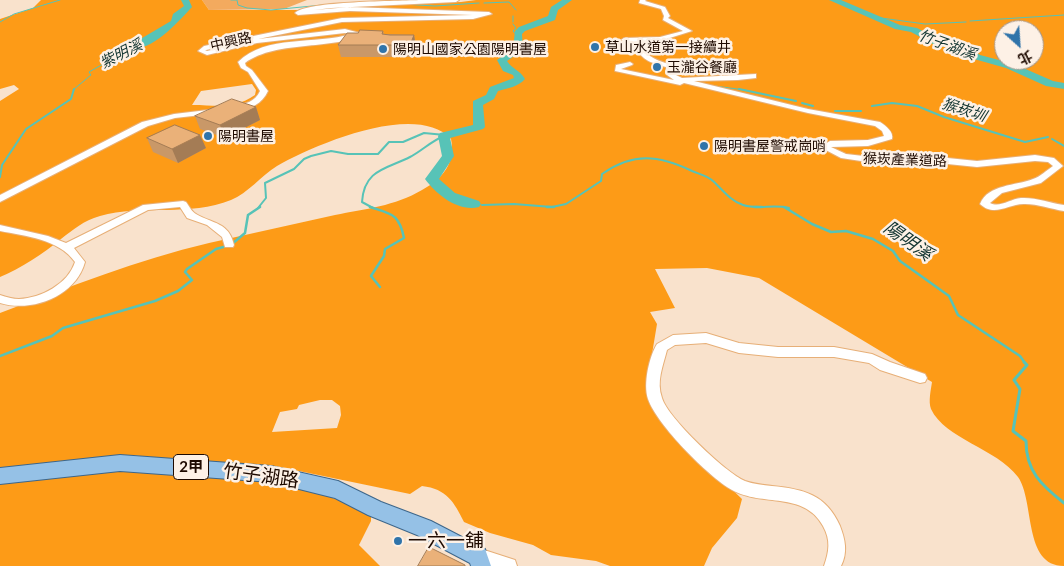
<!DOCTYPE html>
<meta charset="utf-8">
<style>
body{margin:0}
#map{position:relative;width:1064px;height:566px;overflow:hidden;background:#f9e2cc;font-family:Lato,"Noto Sans TC",sans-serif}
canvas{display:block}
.north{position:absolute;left:994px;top:20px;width:50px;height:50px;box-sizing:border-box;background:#fdf1e6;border:1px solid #a4958a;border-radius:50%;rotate:154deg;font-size:14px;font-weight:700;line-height:20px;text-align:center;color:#1e0a00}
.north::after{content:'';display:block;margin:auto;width:18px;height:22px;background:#3074aa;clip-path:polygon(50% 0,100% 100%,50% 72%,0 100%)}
</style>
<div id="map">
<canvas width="1064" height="566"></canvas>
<div class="north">北</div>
</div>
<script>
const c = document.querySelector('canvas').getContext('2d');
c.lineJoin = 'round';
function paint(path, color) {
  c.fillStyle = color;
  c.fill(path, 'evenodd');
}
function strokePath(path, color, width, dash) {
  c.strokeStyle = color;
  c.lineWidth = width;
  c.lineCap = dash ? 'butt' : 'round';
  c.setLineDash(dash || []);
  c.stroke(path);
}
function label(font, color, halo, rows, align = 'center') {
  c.font = font + ' Lato,"Noto Sans TC",sans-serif';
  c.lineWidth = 5;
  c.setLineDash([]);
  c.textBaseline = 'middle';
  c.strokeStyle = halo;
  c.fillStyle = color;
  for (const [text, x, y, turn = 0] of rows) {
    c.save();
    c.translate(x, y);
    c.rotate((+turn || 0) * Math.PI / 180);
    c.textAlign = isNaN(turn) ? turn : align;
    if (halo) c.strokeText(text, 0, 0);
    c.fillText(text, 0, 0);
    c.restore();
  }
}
paint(new Path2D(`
 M202,0H307L284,9L209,10Z`), '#f3aa5e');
paint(new Path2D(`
 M41,0H202L209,10H312L341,6L461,2L476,0H1064V566C1023,566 1035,501 1018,477C996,448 945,439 931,409C928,402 931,389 932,382L759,278L707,268L655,269L675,308L650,312L657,324L648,378L662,423L742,499L737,518L712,548L704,566H610L596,561L551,555L533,545L490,533L464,522C454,502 447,489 422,486L410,494L299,471L130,455L0,468V313C69,287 137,260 209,243C251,234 293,224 335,215C365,209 395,206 422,190C443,179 456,162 451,139C416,101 314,145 277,166C261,176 248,193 231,200C190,217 142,204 100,216C83,221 74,229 61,239C43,254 21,268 0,277V101L19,89L14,85L0,89V19L33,8ZM1004,30H1034V60H1004ZM252,84L256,90L255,95C233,110 218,105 192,105L201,91ZM320,400H332L340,406L341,415L337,428L272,432L280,412L297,409L299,405Z
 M115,469L245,477L316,491L371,514V521L359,545L380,566H0V481Z`), '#fd9b17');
strokePath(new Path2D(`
 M231,0H237L238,5L247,8L271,10L333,4
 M484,3L509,2L516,10
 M403,4L435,6L479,3
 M513,16V22
 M881,18L925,24L966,22
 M970,21L1064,15
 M0,22L14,14L60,0
 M513,24L516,28L513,31L518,37
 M707,85L745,90
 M73,90L91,75L89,72L135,46`), '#57c3b7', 1);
strokePath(new Path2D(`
 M739,89L796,101
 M802,103L813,106
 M872,106L892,103L917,106L944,117L1025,142L1048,137
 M835,111H861
 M1052,139L1064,146
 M0,177L2,165L26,129L71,99L74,89
 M482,205L514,204L552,207L566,204L601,181L602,174C633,152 659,155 692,171C699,174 708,176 713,181C722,189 730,201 743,205C758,210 773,204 789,208
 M258,208L266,198L265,183L294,169L304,159L311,156L331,151L348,154H378L389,142H403L424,133L445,135
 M373,208L362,202C364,169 387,169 410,157C422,151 431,141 444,136`), '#57c3b7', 2);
strokePath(new Path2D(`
 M370,207C391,214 399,213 404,238L385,249L384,256L371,276L380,287
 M547,207H554
 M755,207H762
 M784,207L812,224L831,232L846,231L873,239L893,251L900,261L949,296L958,315L1020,356L1025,363
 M232,244L245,233L248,215L260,207
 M0,356L52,336L63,328L155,301L178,291L192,280L185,272L187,269L216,249L227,246`), '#57c3b7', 2.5);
strokePath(new Path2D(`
 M1024,362L1027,365L1014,380L1020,389L1013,431L1026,441C1026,471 1041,485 1064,503`), '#57c3b7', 3);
paint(new Path2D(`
 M181,0H189L192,7C181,19 152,52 132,48V44L171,21L173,14L184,6Z
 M562,0H572L558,10L555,20L525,31L522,34L523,50L507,61C512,69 520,70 525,79C518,87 508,88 498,91L494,99L483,105L485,127L483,129L450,138L454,156L439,179L455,193L479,201L481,204L479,207C458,212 437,195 425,179L442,156L438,136L440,133L473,125V101L486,95L490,87L514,78L513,75L503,71L497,60L513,49L515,31L519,27L548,16L551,7Z
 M829,0H841L900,25L917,28L939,40L970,48L980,55L1014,64L1053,81L1064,83V89L1046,86L1006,68L974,59L964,52L933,44L911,32L895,29Z`), '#57c3b7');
const minor = new Path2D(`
 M421,0H459L456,2L331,8L314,10L350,7L489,12L492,14L473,19L342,22L258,39L345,29L360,33C341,51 277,39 245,63L246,66L252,70L268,91C262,104 251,109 237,110L233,108L234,106C245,104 255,102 260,91L248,72L241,68L238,62C266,34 316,45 351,34L345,33L257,43L207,55L198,51L204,46L342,18L473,15L350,11L298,15L295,13C305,1 400,1 421,0ZM254,40L207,51L205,50H206Z
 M640,0H646L645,1L665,7L670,16L668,18L692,31L660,41L633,42L642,46C647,58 660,61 671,65L674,74L682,78L756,74V78L738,80L694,81L808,109L880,122C886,126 894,132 892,139L868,146L831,147L846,154L881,158L918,155L977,161L1035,155L1054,158L1063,166L1041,183L1002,193L990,203C1000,208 1010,199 1021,198C1035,197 1050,203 1064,205V211C1051,209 1038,204 1025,204C1009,203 995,218 980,204C988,184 1016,186 1033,179C1040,177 1047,170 1053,166L1048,162L1035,161L977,167L918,161L881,164L841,158L820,147L830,141L868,140L884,136L882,131L875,126L808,113L684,83L680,85L615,71L616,65L630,62L633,64L632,65L621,69L674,80L667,75L666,67C655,64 640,60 637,48L621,40L624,38L660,37L683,31L663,20L664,16L661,9L639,3Z
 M216,109H219V113L175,118L148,126L0,202V195L142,122L174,114Z
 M183,201L186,202C189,206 192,212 196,214C213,224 229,222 234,245L233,247H225L222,237L207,225L187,218L180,207L148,210L74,248L85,262C76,296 32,313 0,303V295C6,297 13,299 19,299C41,298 68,284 75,262C59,239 25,236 0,231V225L48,236L66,243L143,205Z
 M706,333L739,343L778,347H834L872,354L890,362L925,374L927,378L925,382L920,383L880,370L869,363L834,357H778L739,353L706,343L675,345L667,350C663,366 656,382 662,398C668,418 726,473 745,481C753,484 763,485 772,486C803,489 826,494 840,526C845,539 848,552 841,566H824C829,552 831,540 823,526C804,491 762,507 732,490C708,476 657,425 648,399C643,384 649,357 657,344L673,335Z
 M478,548L515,560L517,566H483L472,562L470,556L472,550Z`);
const major = new Path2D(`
 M120,455L271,466L338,481L381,502L431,521L485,549L491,566H471L470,563L417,535L368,515L335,498L271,482L120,471L0,484V468Z`);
strokePath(minor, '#e7af77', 2);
strokePath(major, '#3d668a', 2);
paint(minor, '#fff');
paint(major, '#95c1e6');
paint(new Path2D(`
 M383,31L384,34L414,35L416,47L411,57H341L338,45L358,33Z
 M256,107L260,120L225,138L200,129L195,116Z
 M147,138L206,148L178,163L153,152Z`), '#c99868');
paint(new Path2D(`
 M414,35L416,47L411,57L410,45Z
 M256,107L260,120L225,138L220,125Z
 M200,135L206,148L178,163L172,149Z`), '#a47c55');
const building = new Path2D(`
 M360,30L383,31L382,34L390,35H414L410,45H338L347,33H358Z
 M232,99L256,107L220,125L195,116Z
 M175,125L200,135L172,149L147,138Z
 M429,547L465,565V566H418Z`);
paint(building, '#eab179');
strokePath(building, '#a47c55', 1);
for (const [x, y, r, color] of [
 [595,47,5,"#3074aa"],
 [383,49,5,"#3074aa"],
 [657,67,5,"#3074aa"],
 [208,136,5,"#3074aa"],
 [704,146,5,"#3074aa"],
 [398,541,5,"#3074aa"]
]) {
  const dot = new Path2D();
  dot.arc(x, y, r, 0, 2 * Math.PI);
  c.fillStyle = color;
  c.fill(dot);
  strokePath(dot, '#fdf1e6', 2);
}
label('14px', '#1e0a00', '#fdf1e6', [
 ["中興路",231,42,-13],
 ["猴崁產業道路",905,160,2]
]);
label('14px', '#1e0a00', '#fdf1e6', [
 ["草山水道第一接續井",605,47],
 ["陽明山國家公園陽明書屋",393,49],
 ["玉瀧谷餐廳",667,67],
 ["陽明書屋",218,136],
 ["陽明書屋警戒崗哨",714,146]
], 'left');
label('italic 15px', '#123430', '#fdf1e6', [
 ["竹子湖溪",947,45,20],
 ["紫明溪",121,54,-27],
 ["猴崁圳",964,110,18]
]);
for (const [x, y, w] of [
 [191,467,35]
]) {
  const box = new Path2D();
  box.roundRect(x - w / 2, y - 12.5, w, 25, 4);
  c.fillStyle = '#fdf1e6';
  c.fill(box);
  strokePath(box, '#1e0a00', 1);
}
label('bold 15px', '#1e0a00', null, [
 ["2甲",191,467]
]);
label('italic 18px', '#123430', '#fdf1e6', [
 ["陽明溪",908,241,35]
]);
label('19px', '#1e0a00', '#fdf1e6', [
 ["竹子湖路",261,476,8]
]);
label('19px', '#1e0a00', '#fdf1e6', [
 ["一六一舖",408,541]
], 'left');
</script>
